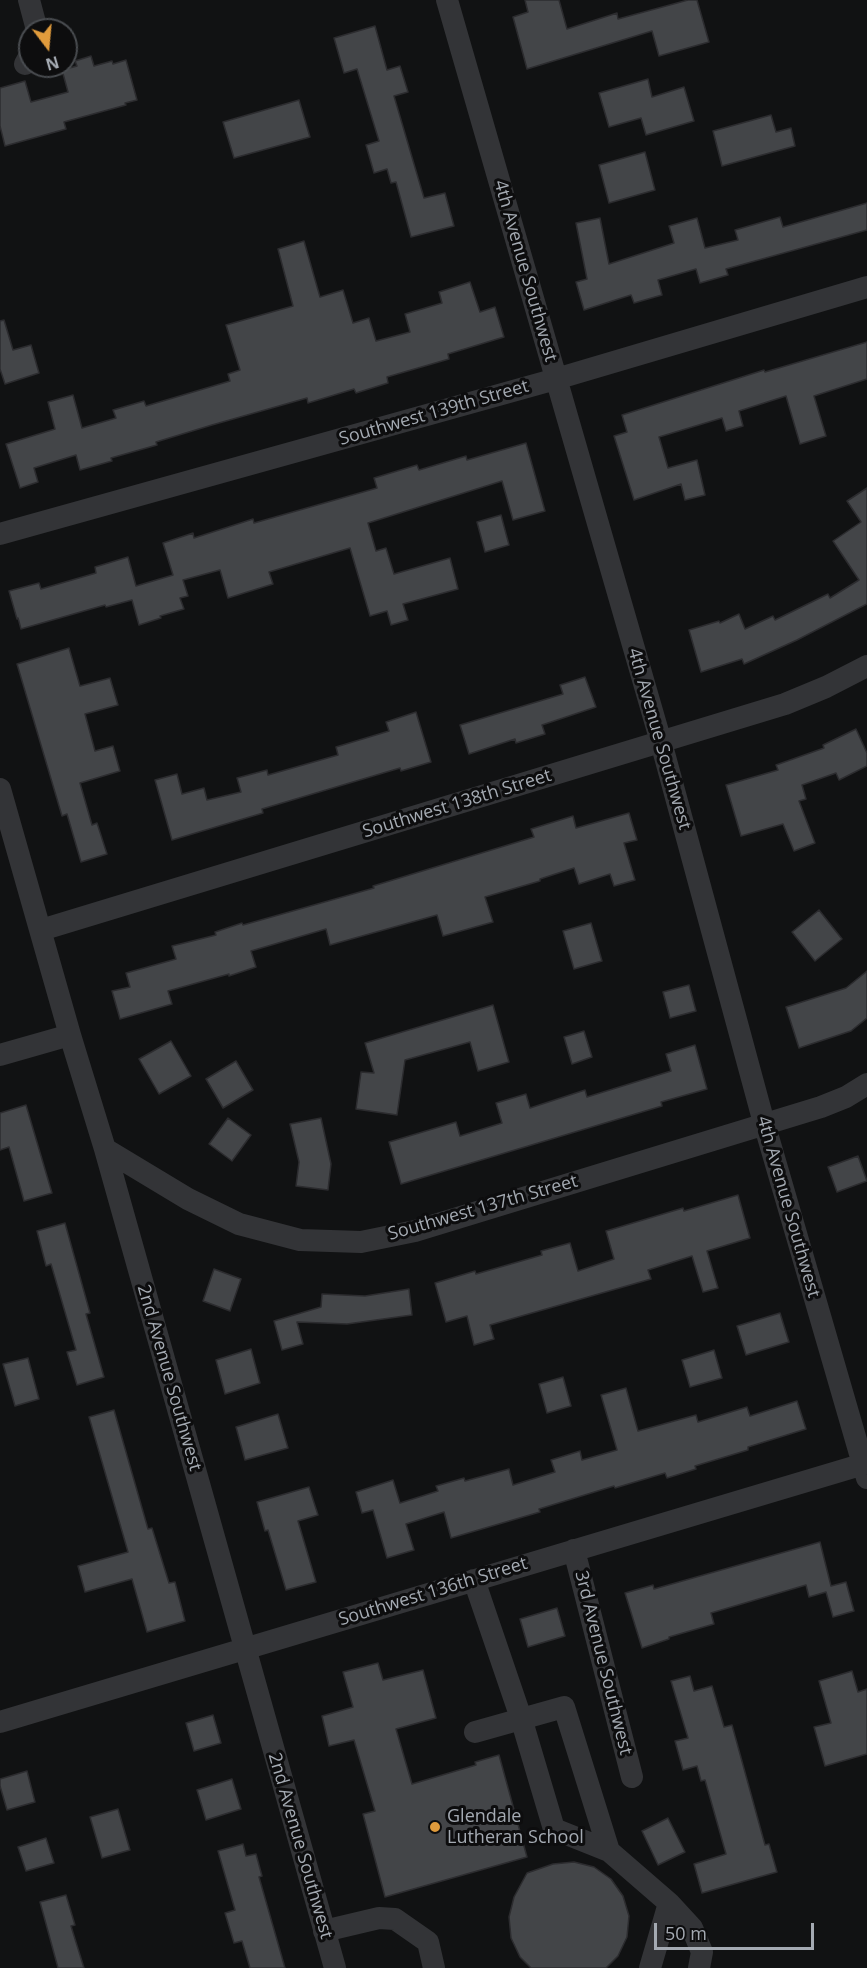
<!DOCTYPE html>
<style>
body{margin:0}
#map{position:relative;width:867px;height:1968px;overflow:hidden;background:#111213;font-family:"Open Sans",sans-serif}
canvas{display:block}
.north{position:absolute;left:18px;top:18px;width:60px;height:60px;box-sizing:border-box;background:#0d0d0e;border:2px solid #494c50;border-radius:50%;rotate:164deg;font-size:16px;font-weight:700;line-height:24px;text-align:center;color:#a4aab2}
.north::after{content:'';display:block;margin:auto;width:21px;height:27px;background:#e09b3c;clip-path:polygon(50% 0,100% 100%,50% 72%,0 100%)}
.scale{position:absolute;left:654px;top:1923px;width:160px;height:27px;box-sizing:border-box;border:3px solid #a4aab2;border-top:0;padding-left:8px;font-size:18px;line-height:21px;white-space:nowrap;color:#a4aab2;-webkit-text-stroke:4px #0d0d0e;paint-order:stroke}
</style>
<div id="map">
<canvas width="867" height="1968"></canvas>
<div class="north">N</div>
<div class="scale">50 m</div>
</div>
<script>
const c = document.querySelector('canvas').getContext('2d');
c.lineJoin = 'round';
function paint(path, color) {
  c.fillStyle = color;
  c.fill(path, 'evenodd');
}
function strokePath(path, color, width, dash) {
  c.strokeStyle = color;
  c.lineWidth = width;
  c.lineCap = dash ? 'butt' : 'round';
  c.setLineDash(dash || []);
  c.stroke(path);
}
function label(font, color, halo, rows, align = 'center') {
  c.font = font + ' "Open Sans",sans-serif';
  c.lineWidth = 6;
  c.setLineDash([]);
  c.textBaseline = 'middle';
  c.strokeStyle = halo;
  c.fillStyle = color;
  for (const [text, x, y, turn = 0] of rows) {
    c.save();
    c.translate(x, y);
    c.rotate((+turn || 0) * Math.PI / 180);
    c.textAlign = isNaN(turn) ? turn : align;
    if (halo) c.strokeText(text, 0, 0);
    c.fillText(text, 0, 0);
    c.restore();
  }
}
const building = new Path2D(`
 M525,0H559L567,29L617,13L618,19L688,0H697L709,42L659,56L652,31L527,69L513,17L528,12Z
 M375,26L387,70L400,66L408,92L394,96L424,198L445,193L454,226L411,237L396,182L391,183L387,169L374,173L366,145L379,141L357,69L344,73L334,38Z
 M91,56L94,66L112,61L113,64L126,60L137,100L125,103L126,105L64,122L66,129L5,146L0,126V88L25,81L31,102L68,92L62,70L77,66L75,61Z
 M648,79L652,97L684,87L694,121L646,135L641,118L609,127L599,93Z
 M299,100L310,137L234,158L223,122Z
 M771,115L776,132L791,128L795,146L722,166L713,131Z
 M645,152L655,190L609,203L599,165Z
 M867,203V230L726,269L728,275L700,283L696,269L658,280L662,295L634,303L631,295L584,310L576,282L587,279L576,223L600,218L609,264L674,243L669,226L697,218L705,248L738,240L735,230L780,217L783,227Z
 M304,241L320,297L343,290L353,323L369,318L376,341L410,332L405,314L442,303L439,292L470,282L480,312L495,307L504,337L448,354L449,359L387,377L388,383L356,393L354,389L308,403L307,398L212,425L156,442L157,445L111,458L112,461L80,470L76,455L34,468L38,482L20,488L6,444L55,429L48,402L73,395L82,428L116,418L113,410L144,401L146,406L230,381L228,374L240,370L226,325L293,306L278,249Z
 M4,320L13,350L31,345L39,373L5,384L0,369V321Z
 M867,342V379L814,396L826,436L800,444L786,396L739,411L743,426L726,431L722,418L659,437L668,468L697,460L705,495L685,500L681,484L634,500L614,436L627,432L622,415L764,370L765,372Z
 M526,443L545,511L513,520L502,481L368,523L376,551L386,548L394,574L450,558L458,589L403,604L408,620L391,625L387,611L370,616L350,548L269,572L273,584L228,598L220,570L183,580L188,596L180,598L184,609L160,616L161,618L139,625L132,600L106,607L105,605L21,629L18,618L17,619L9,591L39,583L41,589L96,573L95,567L128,557L136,586L173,575L163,543L193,533L194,538L253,519L254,523L377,488L374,478L417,465L419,470L466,456L467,460Z
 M867,488V604L797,640L744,664L742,659L701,672L689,630L719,621L720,623L739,614L745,629L773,616L775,620L828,594L830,598L859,580L833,541L861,522L847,501Z
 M501,515L509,545L485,552L477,522Z
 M69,648L80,686L110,678L118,705L85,714L95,751L113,746L120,771L80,783L92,825L97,823L107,854L81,862L67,814L62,816L17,664Z
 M585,677L596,707L542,725L545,734L516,743L515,739L469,754L460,725L563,694L560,685Z
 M416,712L431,762L401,771L400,768L262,809L263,813L172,840L155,780L177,774L182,794L204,788L207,800L241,792L237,778L267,770L268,775L338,755L336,747L389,731L386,722Z
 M856,729L867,753V766L839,780L836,773L802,785L806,799L799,801L815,843L794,851L783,824L741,836L726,785L778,770L776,765L824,748L823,745Z
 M629,813L637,840L624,843L635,880L614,886L610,874L579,884L574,868L540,879V881L485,897L493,922L443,936L437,915L330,945L326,929L251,951L256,967L229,976V974L168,991L172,1004L120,1019L112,991L130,987L126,973L176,959L172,946L216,935L215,932L242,923L243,925L374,888L373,886L534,837L531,829L573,816L576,828Z
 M819,910L842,939L815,961L792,932Z
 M591,923L602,961L574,969L563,931Z
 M867,971V1018L851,1031L799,1048L786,1007L846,988Z
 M689,985L696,1011L670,1018L663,992Z
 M493,1005L509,1062L478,1071L470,1042L405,1060L397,1115L356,1109L361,1072L374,1073L365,1043Z
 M584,1031L592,1057L572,1064L564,1037Z
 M171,1041L191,1076L159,1094L139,1059Z
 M695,1045L707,1089L661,1102L662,1106L401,1184L389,1142L456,1122L460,1136L502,1123L496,1103L526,1094L530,1108L585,1090L587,1097L671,1071L666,1054Z
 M236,1061L253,1090L223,1108L206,1079Z
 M26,1105L52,1193L24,1201L9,1147L0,1150V1113Z
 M228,1118L251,1135L232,1161L209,1144Z
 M321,1118L331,1164L328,1190L296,1186L299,1162L290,1124Z
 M858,1156L867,1181L837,1192L828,1167Z
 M738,1195L750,1238L707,1251L718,1288L703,1292L692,1256L648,1270L651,1279L490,1325L494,1339L474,1345L467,1316L446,1322L435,1283L475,1271L476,1274L542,1255L541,1251L570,1243L578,1271L614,1259L606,1231L683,1208L684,1211Z
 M65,1223L90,1313L86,1314L104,1377L77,1385L67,1352L76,1350L51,1264L46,1266L37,1231Z
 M214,1269L241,1279L230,1311L203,1301Z
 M409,1289L412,1315L347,1324L297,1322L303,1344L282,1350L274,1321L321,1307L322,1294L365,1296Z
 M780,1313L789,1342L746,1355L737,1326Z
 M251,1349L260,1383L225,1394L216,1360Z
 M714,1350L722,1378L690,1387L682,1360Z
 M28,1358L39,1399L15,1406L3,1364Z
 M563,1377L571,1406L547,1413L539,1384Z
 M626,1388L638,1431L696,1415L698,1422L747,1407L750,1416L797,1401L806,1429L748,1447V1450L695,1466L696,1469L667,1478L665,1473L615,1488L614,1486L539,1509L540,1512L451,1538L444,1512L406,1524L414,1550L387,1558L373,1510L362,1513L356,1492L393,1480L400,1503L438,1491L436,1486L464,1478L465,1481L509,1469L513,1485L555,1472L551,1460L580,1451L582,1460L617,1450L601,1395Z
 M114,1410L148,1529L152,1528L169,1583L175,1582L185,1621L147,1632L132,1579L85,1592L78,1566L128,1552L89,1417Z
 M278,1414L288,1448L245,1460L236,1427Z
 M309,1487L318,1515L298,1521L316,1582L286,1590L268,1530L265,1531L257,1502Z
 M820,1542L831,1586L846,1582L854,1611L833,1617L826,1592L809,1597L806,1585L711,1613L714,1624L669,1637V1639L642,1648L625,1593L653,1585L654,1589Z
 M557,1608L565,1636L528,1647L520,1619Z
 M378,1663L383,1680L423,1670L436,1718L396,1729L412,1784L476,1765L475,1762L499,1755L527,1857L385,1897L363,1814L375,1811L354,1740L329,1746L322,1716L353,1707L343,1672Z
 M852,1671L858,1692L867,1689V1754L825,1766L814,1727L831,1723L819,1681Z
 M690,1676L694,1691L712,1686L724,1727L732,1725L765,1845L769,1844L777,1872L702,1893L694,1864L726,1854L705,1780L701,1781L697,1766L683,1770L675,1741L688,1738L671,1681Z
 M213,1715L221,1743L194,1751L186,1723Z
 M27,1771L35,1802L7,1810L0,1786V1779Z
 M232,1779L241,1809L206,1820L197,1790Z
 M118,1809L130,1850L102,1858L90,1817Z
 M668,1818L685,1852L658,1865L642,1831Z
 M46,1838L54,1863L26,1871L18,1847Z
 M243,1844L246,1856L256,1854L262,1876L259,1877L285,1968H250L242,1941L234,1943L225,1913L235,1910L218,1851Z
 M574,1862L594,1867L611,1879L623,1896L629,1916L627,1937L618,1956L606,1968H531L520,1957L511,1938L509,1917L514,1897L527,1873L553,1864Z
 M66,1895L75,1925L71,1926L84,1968H58L40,1902Z`);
paint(building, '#434548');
strokePath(building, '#2c2c2f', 1.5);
strokePath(new Path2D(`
 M29,0L37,30
 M447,0L661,742L764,1123L867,1478
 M25,64L30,55
 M0,534L556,379L867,287
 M0,789L70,1035L105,1149L335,1968
 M41,930L785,704L826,687L867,666
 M0,1055L70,1035
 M105,1149L188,1199L239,1224L300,1240L361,1242L415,1231L821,1107L846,1097L867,1084
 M574,1550L632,1777
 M474,1580L521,1718L554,1829L609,1851L564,1707L475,1732
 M0,1722L867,1463
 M609,1851L669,1903L692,1928L702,1952L699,1968
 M324,1931L379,1918L395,1919L428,1942L434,1968
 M650,1968L669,1903`), '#333437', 22);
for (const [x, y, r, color] of [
 [435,1827,6,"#e09b3c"]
]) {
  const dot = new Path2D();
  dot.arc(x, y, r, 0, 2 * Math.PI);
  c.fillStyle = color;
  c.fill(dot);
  strokePath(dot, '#0d0d0e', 2);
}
label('18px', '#a4aab2', '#0d0d0e', [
 ["4th Avenue Southwest",525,271,74],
 ["Southwest 139th Street",434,413,-16],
 ["4th Avenue Southwest",659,739,74],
 ["Southwest 138th Street",457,804,-17],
 ["4th Avenue Southwest",788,1207,74],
 ["Southwest 137th Street",483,1208,-16],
 ["2nd Avenue Southwest",169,1378,74],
 ["Southwest 136th Street",433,1592,-17],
 ["3rd Avenue Southwest",603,1663,76],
 ["2nd Avenue Southwest",300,1846,74]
]);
label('18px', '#a4aab2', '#0d0d0e', [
 ["Glendale",447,1817],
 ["Lutheran School",447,1838]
], 'left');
</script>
